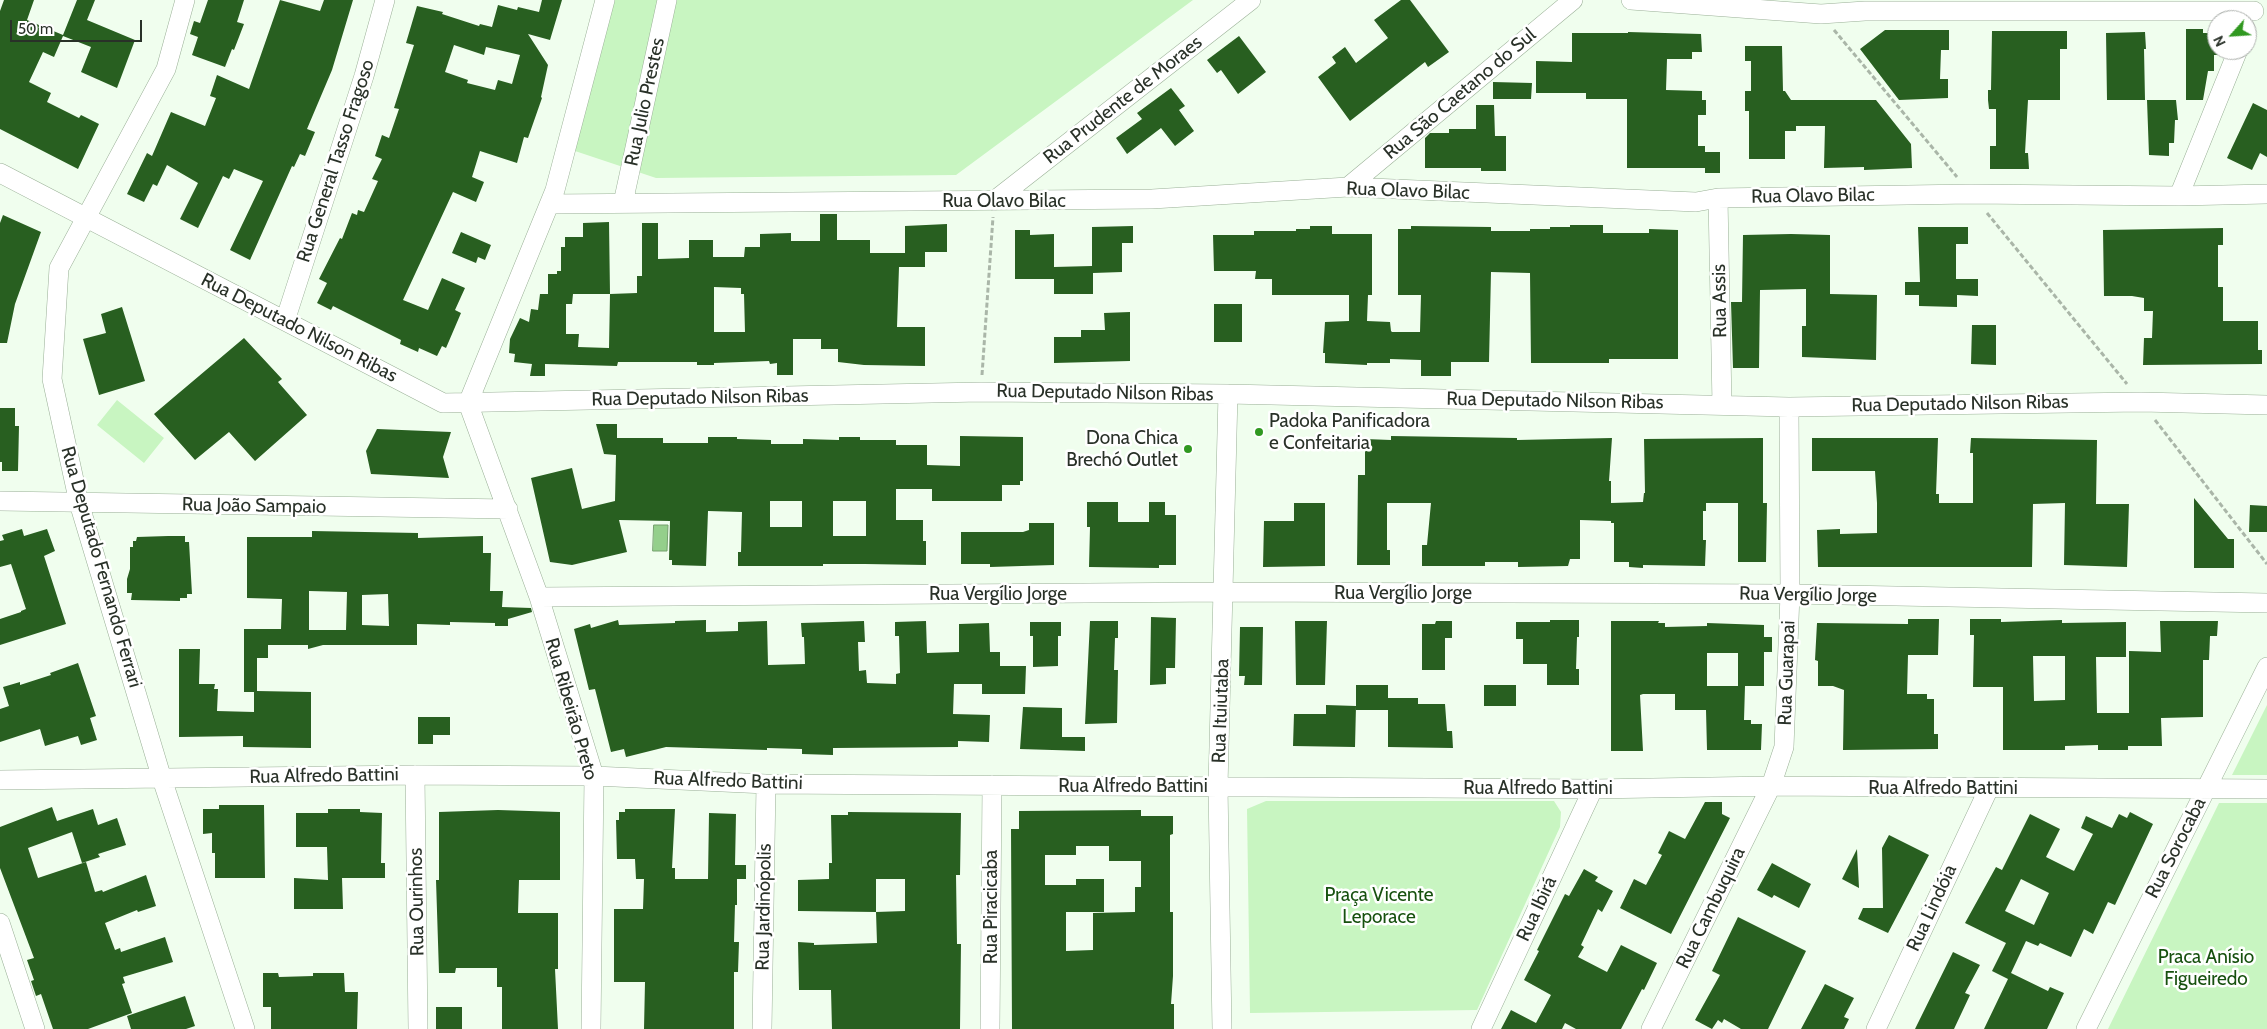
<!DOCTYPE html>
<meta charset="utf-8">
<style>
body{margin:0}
#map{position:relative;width:2267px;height:1029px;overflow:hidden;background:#f0feee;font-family:Cabin,sans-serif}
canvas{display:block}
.north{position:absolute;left:2207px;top:10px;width:50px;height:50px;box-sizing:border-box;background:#fff;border:1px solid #a9ada9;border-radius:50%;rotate:244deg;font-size:14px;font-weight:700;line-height:20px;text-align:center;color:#293128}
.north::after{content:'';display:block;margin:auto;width:18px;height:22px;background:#309820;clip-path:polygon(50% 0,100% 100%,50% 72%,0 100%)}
.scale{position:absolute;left:10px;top:20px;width:132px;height:22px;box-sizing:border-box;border:2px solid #293128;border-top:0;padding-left:6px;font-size:15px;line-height:18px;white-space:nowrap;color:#293128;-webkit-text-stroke:4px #fff;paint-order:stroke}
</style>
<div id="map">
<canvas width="2267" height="1029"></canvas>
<div class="north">N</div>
<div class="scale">50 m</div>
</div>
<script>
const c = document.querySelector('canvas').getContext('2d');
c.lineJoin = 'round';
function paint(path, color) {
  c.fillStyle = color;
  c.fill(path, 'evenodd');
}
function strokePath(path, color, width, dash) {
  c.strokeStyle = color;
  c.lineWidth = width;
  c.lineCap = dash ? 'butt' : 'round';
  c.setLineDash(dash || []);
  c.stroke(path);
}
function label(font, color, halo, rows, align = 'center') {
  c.font = font + ' Cabin,sans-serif';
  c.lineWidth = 5;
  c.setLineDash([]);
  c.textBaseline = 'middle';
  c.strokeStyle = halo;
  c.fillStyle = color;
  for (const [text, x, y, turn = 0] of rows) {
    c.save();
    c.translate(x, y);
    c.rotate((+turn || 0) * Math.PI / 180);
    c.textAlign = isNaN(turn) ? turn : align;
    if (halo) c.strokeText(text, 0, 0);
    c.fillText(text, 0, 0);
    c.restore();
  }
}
paint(new Path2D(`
 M607,0H1193L956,175L656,178L566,148Z
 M117,400L164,438L144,463L97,425Z
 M2267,705V775H2232Z
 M1266,801H1554L1561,812L1560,827L1477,1010L1250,1013L1247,809Z
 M2219,803H2267V1029H2108Z`), '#c8f5c1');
const water = new Path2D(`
 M654,525H668L667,551H653Z`);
paint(water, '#94cf8b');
strokePath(water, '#74a06d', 1);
paint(new Path2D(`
 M4,0H34L27,20L63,35L77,0H95L87,20L135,40L117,88L81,72L91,47L63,36L54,57L43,52L29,82L51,93L47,102L79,118L81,115L99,124L78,169L0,129V11Z
 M208,0H244L237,22L244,24L234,50L232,49L225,67L192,55L198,37L190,34L194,21L200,23Z
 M280,0L320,11L324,0H353L332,70L307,129L315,132L305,156L300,154L294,167L292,166L250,260L230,250L263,181L234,169L229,179L223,176L198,228L180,219L198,183L167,165L157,186L153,184L144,202L127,194L147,153L152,156L171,112L205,126L216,98L210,96L217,75L249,89Z
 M542,0H562L550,40L528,34L548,65L541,97L542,98L528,138L524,137L517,163L480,151L472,177L484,182L476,202L453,192L403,300L428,310L442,278L465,288L455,310L461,313L446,348L442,346L437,356L419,348L418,352L400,344L401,340L333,306L331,310L317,303L327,283L319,279L340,238L342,239L352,213L357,215L358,210L364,212L378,181L372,179L382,159L375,156L382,135L389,138L399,109L394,108L414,45L406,43L417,6L443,12L442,14L479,26L480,24L492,27L498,5L517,10L518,7L539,12ZM454,45L484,55L486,47L520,55L512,84L498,80L495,90L467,83L468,80L445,72Z
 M1401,0H1410L1449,52L1428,67L1425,62L1350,121L1318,77L1336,63L1332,57L1345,47L1356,63L1388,38L1374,20Z
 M2186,29H2203V33H2217V55H2214V71H2208L2203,100H2186Z
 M1885,30H1949V50H1941L1940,79H1948V98L1899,100L1860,49Z
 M1992,31H2067V49H2060V100H2028L2025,153H2028L2029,169H1990V146H1996V109H1989L1988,100V90H1991Z
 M1628,32L1701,34L1702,52H1692V59H1667L1666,90L1702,91V100H1706V115H1698V146H1705V152H1720V173H1705V168H1627V99H1586V93H1536V61L1572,62V33H1628Z
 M2145,32L2146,49H2144L2145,100H2107L2106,33Z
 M1239,36L1266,72L1238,94L1221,70L1217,73L1207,60Z
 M1745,46H1782L1783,91H1785L1791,100H1876L1911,144L1912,168L1864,170V167L1824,168L1825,126H1796V131H1785V159H1749V111H1745V91H1751V61H1745Z
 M1493,82L1532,83L1531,99H1493Z
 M1171,88L1185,106L1179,110L1194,131L1175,146L1161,128L1127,154L1116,138L1142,119L1137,113Z
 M2147,100H2176L2178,120H2175L2174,143H2169V156L2149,155Z
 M2253,103L2267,110V157L2260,153L2252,170L2227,158Z
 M1476,105H1494L1495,136H1506V171H1481V168H1425V138L1430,133H1449V129H1476Z
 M820,214H837V240H870V253H905V226L947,224V252H925V267H899L897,327H925V366L864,365L838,362V349H821V339H793V375H777V363L770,364L769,361L714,363V365H697V362H618L617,366L545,364V376H530L532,364L514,362L515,354L509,353L510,339L520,318L529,322L531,309L538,310L540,294H548V274H557V271H561V247H565V237H583V223L609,222L610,294H573L572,304H566V334H579L578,347L609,348L610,294L637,293V276H642V223H658V259L689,258V240H713V257H744L745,247H760V234L791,233V241H820ZM714,287L741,288V294H744L745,332H714Z
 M3,215L41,232L15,304L7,343H0V223Z
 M1570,225H1603V233H1649V229L1678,230V359H1609V363H1531L1530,273L1491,272L1489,362H1451V376H1421V360L1390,359V363H1367V365L1325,363V353H1323L1325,322L1349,321V295H1272V279H1255L1256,271H1214L1213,235H1254V231H1296V229H1310V226H1332V234H1372V295H1368L1367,321L1390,322L1391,331L1392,332H1420L1421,295H1398V229H1411V226L1491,227V231H1530V229H1550V227H1570Z
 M1133,226V243H1122V272L1093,273V294H1054V279H1015V230H1030V235L1054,234V267L1092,266V227Z
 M1918,227H1968V244H1956V279H1978V296L1957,295V307L1919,306V295H1905V282H1920Z
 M2223,228V245H2218V287H2223V321H2258V350H2262V364L2143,365L2144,338H2152L2153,311H2144V298L2132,296H2104L2103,230Z
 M461,232L491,245L485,260L478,257L476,263L452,253Z
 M1791,234L1830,235V294L1877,295L1876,360L1802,357V326H1806V289L1760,290L1759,368H1733L1731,302H1742L1743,235Z
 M1214,304H1242V342H1214Z
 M122,307L145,381L99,395L83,339L106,333L101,314Z
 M1130,312V361L1054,363V337H1081V330H1105L1104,313Z
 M1972,325H1996V365L1971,364Z
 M244,338L282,379L278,382L307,415L255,461L229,432L195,460L154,414Z
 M0,408H15V426H19L18,471H2V462H0Z
 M596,424H617V438H663V443H708V437H737V439L771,440V444H803V439L839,440V437H860V440H896V445H927V465L960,466V436L1023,437V481H1020V485H1002V501H932V489H896V520H923V541H926V565L865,564H823V566H738V552H741L742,512L708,511L706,566L672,565V560H669L670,521L619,520L627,552L572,565L550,562L531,478L572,468L582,509L615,501L616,455L604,454ZM770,501H802V527H770ZM833,501H866V536H833Z
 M377,429L451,432L443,457L449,478L371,474L366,451Z
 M1391,436L1517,438V440L1612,438L1609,481H1611V503L1643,502L1644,493H1645L1644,439L1763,438V503H1767L1766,562H1738V503H1706V511H1703V540H1706L1705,566L1643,565V568L1629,567V562H1614V523H1611V521L1580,520V559H1570L1568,566L1518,567V562H1485V566H1422V545H1427L1431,503H1387V550H1390V565H1357L1358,475H1365V439L1391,440Z
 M1812,438H1938L1936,494H1939V503H1973V453H1970L1971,438L2097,440L2096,504H2129L2127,567L2064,565L2065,503L2033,504L2032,567H1818L1817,530L1840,529V534L1877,533V503L1875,471H1812Z
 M2194,498L2228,539H2234V568H2194Z
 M1087,502H1118V522H1149V502H1165V515H1176V565H1159V568L1089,567L1090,527H1087Z
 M1294,503H1325V566L1263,567L1264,521H1294Z
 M2250,505L2267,506V532H2249Z
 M1029,523H1054V565L990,567V564H961V532H1023L1029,530Z
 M22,529L24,536L47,529L55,551L44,556L66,624L0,645V619L21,612V611L26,609L11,564L0,567V541L4,540L2,535Z
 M312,531L418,533V538L483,536V553H491L490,591H503L502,607L531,608L532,612L508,619V626H495V623L450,622V625L417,624V645H323L308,649V645H268V658H257V691L311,692V748L243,747V736L179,737V649H200L199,684H215L214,689H218L217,711L254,712V692H244V629H281L282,599L247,598V537H312ZM309,591L347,592L346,630H309ZM388,594L389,626L362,625V595Z
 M168,536H185V542H189L192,594H187V598H180V601L131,600L132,593H127V579L130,569V547H133V541H136L137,537Z
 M1151,617L1176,618L1175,668H1166V684L1150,685Z
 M1908,619H1939L1938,655H1908L1907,694H1927V699H1934V734H1938V749L1843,750L1844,690L1833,686H1818V661L1815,660L1817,623L1908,624Z
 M1970,619H2001V622L2062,620V623L2126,622V657H2096L2097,713H2129V651L2161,652L2160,621H2218L2217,636H2210L2209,660H2203V717L2161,718L2162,746H2128V750H2098V745L2065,746V750H2003V687H1973L1974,635H1970ZM2033,656H2065V700L2034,701Z
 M618,620L619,625L675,623V621L706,620V632L738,631V622L767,621L768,665L805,664L804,637H802L801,623L864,621L865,642H858L859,671L866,670L867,683L896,684V674L900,673L899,636H895V622L926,621L927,653L959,652V624L989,623L990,652H1000V666H1026L1025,694H982V684H954L953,714L990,715L989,742L958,741V747L833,748V755L802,754V749L767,748V750L666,747L626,757L624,749L611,752L595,689L589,690L574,629L590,624L591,628Z
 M1550,620H1579V637H1577L1576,669H1579V685H1547V664H1523V639H1516V622H1550Z
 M1090,621H1118V638H1115L1114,670H1118L1117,723L1085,724Z
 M1295,621H1327L1325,685H1296Z
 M1436,621H1452V638H1445V670H1422V624H1435Z
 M1611,621H1659L1658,623H1665V627L1707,626V623L1764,625V637H1772V652H1764V686H1738H1745L1744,720H1751V724H1762L1761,750H1707L1706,710H1675V694H1643L1640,695L1643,751H1611ZM1707,653H1738V686H1707Z
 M1030,622H1061V636H1058V666L1033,667V636H1030Z
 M1240,627H1263L1262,685H1244L1245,676H1239Z
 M78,663L96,716L90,718L97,740L81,745L78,736L45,746L40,729L0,742V709L9,706L3,687L20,682V685L51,675L50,673Z
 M1356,685H1388V710H1356Z
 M1484,685H1516V706H1484Z
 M1388,698H1418V704H1445L1447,731H1452L1453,748L1388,747Z
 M1326,705L1356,706L1355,747L1293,746L1294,714H1326Z
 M1023,707L1062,708V737H1085V751L1020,749Z
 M418,717H450V735H433V744H418Z
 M1705,802H1722V814L1730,818L1671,934L1620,908L1634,879L1646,885L1662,855L1658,853L1669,831L1685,839Z
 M219,805H264L265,878H215V853H212V833L203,834V809H219Z
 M52,807L57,821L93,809L98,825L117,818L126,845L98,854L100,857L82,863L72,832L28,848L38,878L86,862L95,892L102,890L103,892L146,875L156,906L138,912L137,910L105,923L115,950L120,948L121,952L165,937L173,962L123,977L125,983L122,984L132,1013L88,1029H53L41,994L36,996L31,981L34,980L27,960L34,958L0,868V827Z
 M328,809H360V812L382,813L381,863H385V878H342L343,909H294V878L328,880L327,847H296V813H328Z
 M625,809H675L672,868H675V879H708L709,813L736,814L735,865H746V879H737V905H735L734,942H739L738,972H734V1029H644L645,982H614V909H643L644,879H636L635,859H617L616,820H619V812H625Z
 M498,810L560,812V880H519L518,913H558V969H555L558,1029H502V987H497V968H456L455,973H439L436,880H439V812Z
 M1141,810V816H1173V834L1170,835V912H1173V976L1171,1004H1174V1029H1012L1011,829H1019V811ZM1076,846H1109V861H1141V887H1135V912L1093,913V950L1066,951V912H1104V879H1076V885H1045V855H1076Z
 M848,812L961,813L960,875H956L957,944H961L960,1029H832L831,990H799L798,942L814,943V945L877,943L876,912L798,911V880L829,879V863H832L831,815H848ZM876,879H905V911L876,912Z
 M2130,812L2153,824L2115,905L2108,902L2093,934L2084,929L2071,957L2040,943L2038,946L2026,941L2011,973L2048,991L2050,987L2064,993L2047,1029H1984L2008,979L1992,971L2006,943L1965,923L1996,867L2002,870L2030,814L2060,829L2046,857L2074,871L2093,834L2081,828L2086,816L2112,828L2119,814L2127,818ZM2021,879L2049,893L2034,925L2005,911Z
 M1889,835L1929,855L1888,933L1858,919L1863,908H1883L1882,848Z
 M1857,849L1859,888L1842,879Z
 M1772,863L1811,884L1799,908L1774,895L1772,898L1757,890Z
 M1584,869L1598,877L1595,881L1613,891L1602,912L1598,909L1581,945L1584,947L1578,957L1607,972L1621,945L1657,963L1644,990L1642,989L1621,1029H1576L1565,1023L1562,1029H1501L1511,1010L1536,1023L1551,995L1524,980L1539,951L1537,950L1565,894L1569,896Z
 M1738,917L1806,951L1768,1029H1741L1724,1019L1722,1023L1718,1020L1712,1029L1695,1020L1720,975L1712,971Z
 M1953,952L1980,965L1965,993L1970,995L1954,1029H1915Z
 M263,973H278L279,977L313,976V973H344L345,992H358L357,1029H271V1007H263Z
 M1825,984L1854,998L1844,1017L1849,1019L1844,1029H1801Z
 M185,996L195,1026L186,1029H131L127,1016Z
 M436,1007H462V1029H436Z`), '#285f20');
const street = new Path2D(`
 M185,0L166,69L59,268L52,379L79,503L162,779L245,1029
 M1631,0L1821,14L1865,11H2254
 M0,173L443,403L981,392L1228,394L1789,407L2141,402L2267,405
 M1348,187L1573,0
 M2179,196L2238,50
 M1718,198L1722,405
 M994,201L1251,0
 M623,203L667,0
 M550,204L1152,199L1348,187L1696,202L1718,198L1971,194L2179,196L2267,194
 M285,321L364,76L385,0
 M468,403L539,597L594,776L591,1029
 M468,403L555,190L605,0
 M0,501L508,509
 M539,597L1224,592L1790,594L2267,603
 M415,775L418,1029
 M0,780L415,775L594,776L766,784L1593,789L1771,786L2267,789
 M0,923L35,1029
 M762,1029L766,784
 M990,1029L992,785
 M1222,1029L1218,786L1228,394
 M1481,1029L1593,789
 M1651,1029L1771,786L1784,747L1790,594L1789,407
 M1876,1029L1989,788
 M2086,1029L2267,667`);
strokePath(street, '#9ab097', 20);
strokePath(new Path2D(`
 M1834,30L1957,177
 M1987,213L2127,384
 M982,375L993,217
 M2155,420L2267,564`), '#aab6a8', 3, [5, 2.5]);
strokePath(street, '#fff', 19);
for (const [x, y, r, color] of [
 [1259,432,5,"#309820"],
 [1188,449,5,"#309820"]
]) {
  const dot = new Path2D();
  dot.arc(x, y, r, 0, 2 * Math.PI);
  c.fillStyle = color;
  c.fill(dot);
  strokePath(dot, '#fff', 2);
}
label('19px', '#293128', '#fff', [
 ["Rua São Caetano do Sul",1460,94,-40],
 ["Rua Prudente de Moraes",1123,100,-38],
 ["Rua Julio Prestes",645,102,-78],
 ["Rua General Tasso Fragoso",336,161,-72],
 ["Rua Olavo Bilac",1408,191,2],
 ["Rua Olavo Bilac",1813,196,-1],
 ["Rua Olavo Bilac",1004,201],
 ["Rua Assis",1720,301,-91],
 ["Rua Deputado Nilson Ribas",299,328,27],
 ["Rua Deputado Nilson Ribas",1105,393,1],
 ["Rua Deputado Nilson Ribas",700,398,-1],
 ["Rua Deputado Nilson Ribas",1555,401,1],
 ["Rua Deputado Nilson Ribas",1960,404,-1],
 ["Rua João Sampaio",254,506,1],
 ["Rua Deputado Fernando Ferrari",101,567,74],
 ["Rua Vergílio Jorge",1403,593],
 ["Rua Vergílio Jorge",998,594],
 ["Rua Vergílio Jorge",1808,595,1],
 ["Rua Guarapai",1787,673,-88],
 ["Rua Ribeirão Preto",571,709,74],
 ["Rua Ituiutaba",1221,711,-88],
 ["Rua Alfredo Battini",324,776,-1],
 ["Rua Alfredo Battini",728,781,2],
 ["Rua Alfredo Battini",1133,786],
 ["Rua Alfredo Battini",1538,788],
 ["Rua Alfredo Battini",1943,788],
 ["Rua Sorocaba",2176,848,-63],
 ["Rua Ourinhos",417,902,-91],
 ["Rua Jardinópolis",764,907,-89],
 ["Rua Piracicaba",991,907,-90],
 ["Rua Cambuquira",1711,908,-64],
 ["Rua Lindóia",1932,908,-65],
 ["Rua Ibirá",1537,909,-65]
]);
label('19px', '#293128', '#fff', [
 ["Padoka Panificadora",1269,421],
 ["e Confeitaria",1269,443],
 ["Dona Chica",1178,438,"right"],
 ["Brechó Outlet",1178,460,"right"]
], 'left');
label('19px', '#17510f', '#fff', [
 ["Praça Vicente",1379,895],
 ["Leporace",1379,917],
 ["Praca Anísio",2206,957],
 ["Figueiredo",2206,979]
]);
</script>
